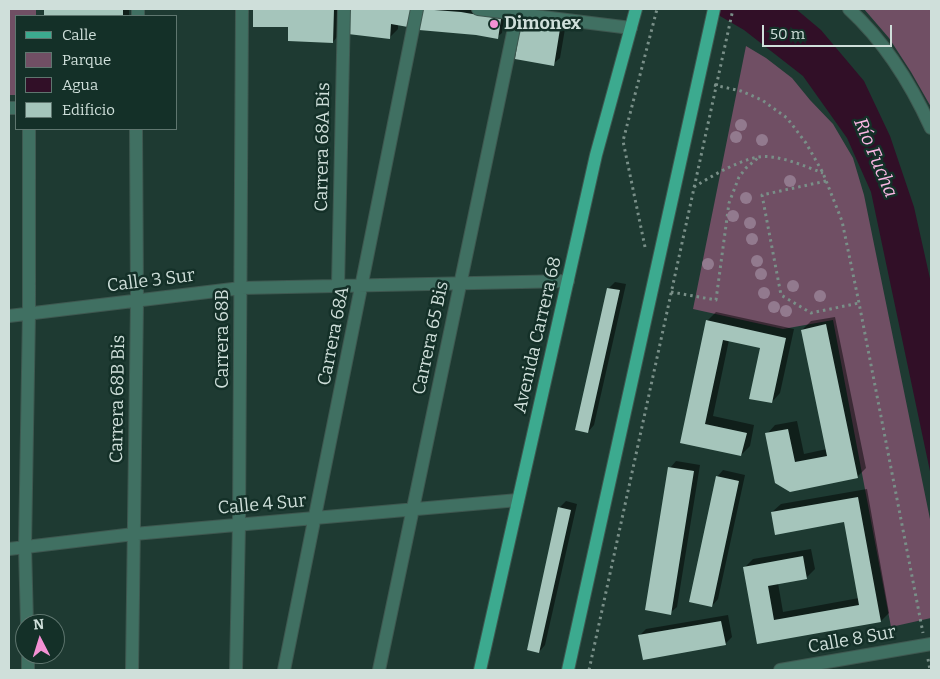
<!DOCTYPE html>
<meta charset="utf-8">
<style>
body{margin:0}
#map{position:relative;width:940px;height:679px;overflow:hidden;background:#1e3a32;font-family:Bitter,serif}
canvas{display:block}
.frame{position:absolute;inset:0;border:10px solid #cfdfda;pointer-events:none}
.legend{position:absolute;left:15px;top:15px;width:162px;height:115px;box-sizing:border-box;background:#143028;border:1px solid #5f766f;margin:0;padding:6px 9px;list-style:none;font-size:15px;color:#cfdfda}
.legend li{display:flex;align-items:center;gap:10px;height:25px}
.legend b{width:25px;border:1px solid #5f766f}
.north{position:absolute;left:15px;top:614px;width:50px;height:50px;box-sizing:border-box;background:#143028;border:1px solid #5f766f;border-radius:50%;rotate:355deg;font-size:14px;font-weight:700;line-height:20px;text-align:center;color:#cfdfda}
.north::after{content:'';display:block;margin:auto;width:18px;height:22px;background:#f491d4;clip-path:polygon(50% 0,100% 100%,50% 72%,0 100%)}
.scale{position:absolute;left:762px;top:25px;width:130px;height:22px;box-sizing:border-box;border:2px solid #cfdfda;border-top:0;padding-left:6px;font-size:15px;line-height:18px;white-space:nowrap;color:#cfdfda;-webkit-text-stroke:4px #143028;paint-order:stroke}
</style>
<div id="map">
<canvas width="940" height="679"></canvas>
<div class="frame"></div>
<ul class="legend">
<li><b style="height:6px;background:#3caa8f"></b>Calle</li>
<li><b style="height:14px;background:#704f64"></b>Parque</li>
<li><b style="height:14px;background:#310f27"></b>Agua</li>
<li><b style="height:14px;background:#a5c5bb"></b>Edificio</li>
</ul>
<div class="north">N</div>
<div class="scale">50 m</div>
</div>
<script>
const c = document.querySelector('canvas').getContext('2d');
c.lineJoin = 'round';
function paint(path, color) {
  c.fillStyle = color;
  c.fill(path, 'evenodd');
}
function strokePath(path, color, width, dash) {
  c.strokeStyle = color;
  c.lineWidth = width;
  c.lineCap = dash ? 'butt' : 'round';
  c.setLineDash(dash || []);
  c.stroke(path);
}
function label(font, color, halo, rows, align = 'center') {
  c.font = font + ' Bitter,serif';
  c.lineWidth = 5;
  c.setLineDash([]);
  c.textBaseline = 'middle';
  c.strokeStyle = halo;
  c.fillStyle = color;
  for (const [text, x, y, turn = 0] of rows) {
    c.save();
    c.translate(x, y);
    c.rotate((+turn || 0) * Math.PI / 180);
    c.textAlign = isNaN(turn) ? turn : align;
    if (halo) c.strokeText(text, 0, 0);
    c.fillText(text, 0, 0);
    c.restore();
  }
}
paint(new Path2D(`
 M9,9H36V16H16V95H9Z
 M864,9H931V107L911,72L889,38Z
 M746,46L766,58L792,78L810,100L833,124L853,158L864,195L931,524V618L891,627L833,320L783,329L693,309Z`), '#704f64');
paint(new Path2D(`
 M708,9H796L821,30L864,81L890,136L914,207L931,283V476L871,192L847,138L803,76L744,30Z`), '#310f27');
paint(new Path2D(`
 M45,9H129V16H45Z
 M255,9H337V37L333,42L289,26H254Z
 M349,9H418L398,24V29L389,38Z
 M423,9H467L505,15L502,33L497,37L420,28Z
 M529,16L566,23L560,58L553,64L522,23Z
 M615,282L626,284L594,425L588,432L609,288Z
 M716,312L794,329L780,393L772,402L761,347L729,340L713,416L754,425L750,446L741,455L681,442L707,321Z
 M835,317L866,468L857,477L790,490L767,434L775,425L797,421L804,454L827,449L802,330L811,321Z
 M676,461L700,465L677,607L670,613V468Z
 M723,470L745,475L718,599L712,606L717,477Z
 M867,489L889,613L881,621L758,643L744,568L753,559L811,549L815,569L806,578L778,583L783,612L859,598L845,521L772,512L781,504Z
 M566,501L577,504L545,645L539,652L559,508Z
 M728,615L732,637L725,644L639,636L646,629Z`), '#0007');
paint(new Path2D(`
 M44,9H123V16H44Z
 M253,9H334L333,43L288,41V27H253Z
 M348,9H412L408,27L391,24L390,39L348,34Z
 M421,9L461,12L501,19L498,39L476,35L419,30Z
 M521,22L560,29L554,66L515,59Z
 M607,288L620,290L588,433L575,430Z
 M706,320L786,338L772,403L749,399L760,348L723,340L705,424L747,433L741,456L680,443Z
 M826,324L858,478L790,492L775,483L765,433L788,429L795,462L827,456L801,330Z
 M668,467L694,471L671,615L645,610Z
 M716,476L739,481L712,607L689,602Z
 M858,497L881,622L757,644L743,567L803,556L807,579L768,586L774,620L859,605L844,522L775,535L771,512Z
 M558,507L571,510L539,653L527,650Z
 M721,621L726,645L643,660L638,635Z`), '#a5c5bb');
const minor = new Path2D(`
 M849,9C885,42 911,84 931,128
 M138,16V9
 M9,108H16
 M338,286L344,9
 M9,316L241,288L568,281
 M9,549L134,534L518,500
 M27,624L25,547L29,313V129
 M28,654V670
 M132,670L137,301L136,129
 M236,670L239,525L242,9
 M284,670L417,9
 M379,670L517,14`);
const tertiary = new Path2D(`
 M478,9L631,28
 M780,670L931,644`);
const primary = new Path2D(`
 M480,670L596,155L636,9
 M568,670L714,9`);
strokePath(minor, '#3e5850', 14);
strokePath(tertiary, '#3e5850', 14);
strokePath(primary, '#3e5850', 14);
strokePath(new Path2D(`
 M714,85L741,91L762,100L787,118L806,143L823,173L842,221L859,303L923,633
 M826,181L762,195L781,295L811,313L859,303
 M694,187C712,176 737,161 758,157C778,154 804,166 823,173
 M645,247L623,141L657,9
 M671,292L716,300L729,203L739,177L746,168L759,157
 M928,659L930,670
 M589,670L733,9`), '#798f88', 3, [2.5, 4]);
strokePath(minor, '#407062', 12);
strokePath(tertiary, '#407062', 12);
strokePath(primary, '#3caa8f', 12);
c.fillStyle = '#927a8e';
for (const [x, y] of [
 [741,125],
 [736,137],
 [762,140],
 [790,181],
 [746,198],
 [733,216],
 [750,223],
 [752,239],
 [757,261],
 [708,264],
 [761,274],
 [793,286],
 [764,293],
 [820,296],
 [774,307],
 [786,311]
]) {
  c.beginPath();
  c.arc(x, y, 6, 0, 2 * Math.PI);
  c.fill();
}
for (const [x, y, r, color] of [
 [494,24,5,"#f491d4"]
]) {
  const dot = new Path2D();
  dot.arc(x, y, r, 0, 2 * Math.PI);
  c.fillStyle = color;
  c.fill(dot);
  strokePath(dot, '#143028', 2);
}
label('bold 18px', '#cfdfda', '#143028', [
 ["Dimonex",504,24]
], 'left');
label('18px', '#cfdfda', '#143028', [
 ["Carrera 68A Bis",323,147,-89],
 ["Calle 3 Sur",151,281,-7],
 ["Avenida Carrera 68",538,335,-77],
 ["Carrera 68A",334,336,-79],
 ["Carrera 65 Bis",431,338,-78],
 ["Carrera 68B",223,339,-90],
 ["Carrera 68B Bis",118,399,-89],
 ["Calle 4 Sur",262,505,-5],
 ["Calle 8 Sur",852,640,-10]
]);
label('italic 19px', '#fbb7e4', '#143028', [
 ["Río Fucha",875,158,67]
]);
</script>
